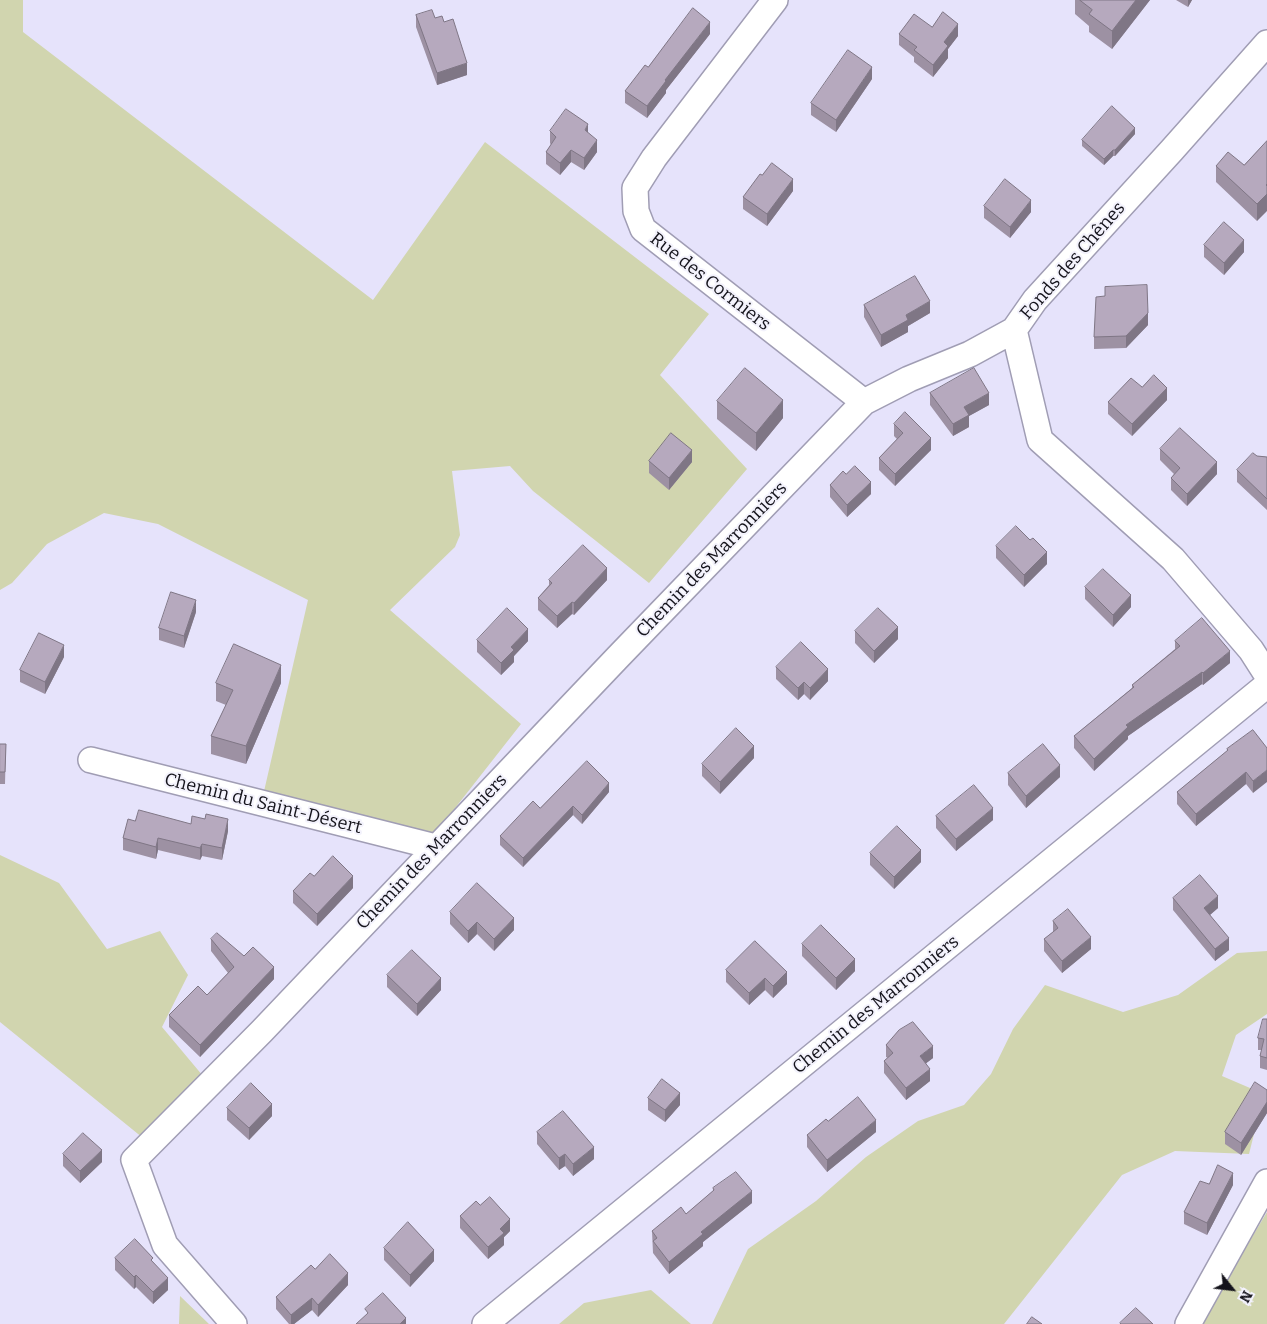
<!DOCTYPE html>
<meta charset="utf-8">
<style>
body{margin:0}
#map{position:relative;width:1267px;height:1324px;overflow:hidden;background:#e6e3fb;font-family:Bitter,serif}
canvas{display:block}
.north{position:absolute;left:1207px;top:1264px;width:50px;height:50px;-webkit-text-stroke:4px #f3f2fc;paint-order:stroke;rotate:119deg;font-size:14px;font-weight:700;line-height:20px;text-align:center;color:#14131b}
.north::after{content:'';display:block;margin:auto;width:18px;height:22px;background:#14131b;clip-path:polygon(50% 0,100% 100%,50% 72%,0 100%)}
</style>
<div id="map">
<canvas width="1267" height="1324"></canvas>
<div class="north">N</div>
</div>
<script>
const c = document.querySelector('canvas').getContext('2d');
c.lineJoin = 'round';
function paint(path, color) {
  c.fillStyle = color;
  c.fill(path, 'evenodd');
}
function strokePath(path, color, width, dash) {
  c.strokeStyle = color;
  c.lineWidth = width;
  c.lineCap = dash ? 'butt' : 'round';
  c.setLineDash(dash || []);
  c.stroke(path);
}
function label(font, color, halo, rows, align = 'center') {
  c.font = font + ' Bitter,serif';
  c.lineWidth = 4;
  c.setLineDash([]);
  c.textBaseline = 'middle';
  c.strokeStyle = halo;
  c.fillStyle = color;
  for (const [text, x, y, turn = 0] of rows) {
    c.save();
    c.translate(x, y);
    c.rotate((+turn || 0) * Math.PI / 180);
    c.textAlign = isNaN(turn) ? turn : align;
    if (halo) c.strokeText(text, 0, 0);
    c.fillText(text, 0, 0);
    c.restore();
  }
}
paint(new Path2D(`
 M0,0H23V32L373,300L485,142L709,314L660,375L747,469L649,583L533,491L510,466L452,471L460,535L455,547L390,610L521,724L430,840L262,800L308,600L158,524L104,513L47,544L12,583L0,590Z
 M0,855L59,883L107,949L160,931L188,975L162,1027L203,1076L143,1138L0,1022Z
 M1267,951V1014L1236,1035L1222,1076L1264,1094L1249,1154L1175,1151L1122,1175L1004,1324H712L748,1249L816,1201L866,1157L918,1121L964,1105L991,1074L1013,1029L1045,985L1123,1012L1178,995L1237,953Z
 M1267,1212V1324H1200Z
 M651,1290L691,1324H559L584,1303Z
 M180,1296L209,1324H179Z`), '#d1d5af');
const minor = new Path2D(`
 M775,0L654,158L635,188L636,211L643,229L864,402L909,379L970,354L1014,330L1035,300L1172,150L1267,43
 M1014,330L1040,440L1173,559L1251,650L1267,675
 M91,760L436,847
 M234,1324L165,1245L134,1160L262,1031L618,657L864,402
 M485,1324L1267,685
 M1188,1324L1267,1182`);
strokePath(minor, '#a09db4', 28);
strokePath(minor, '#fff', 25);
paint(new Path2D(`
 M1075,0H1150L1112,49L1089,32V26L1075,14Z
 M1176,0H1192L1188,7Z
 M416,15L435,18L444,22L467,75L437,85L416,27Z
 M932,27L958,36L948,49V58L933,77L914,62V57L899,45V34Z
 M710,34L666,90V93L647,118L625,103V91L648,67Z
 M872,79L836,132L811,115V103Z
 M550,131L588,133L597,152L584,170L571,162L560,175L546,164V152L551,145L550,143Z
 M1135,134L1115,156H1113L1104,165L1082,146V140Z
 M1267,141L1257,221L1216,182V166L1244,165Z
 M793,191L767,226L743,209V197Z
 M984,206L1031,212L1010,238L984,218Z
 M1204,245L1244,252L1224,275L1204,257Z
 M1105,296L1148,325L1126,348L1094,349V337Z
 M864,305L930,313L908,326V332L881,347L864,317Z
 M1142,387L1167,400L1132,436L1108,414V402Z
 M930,393L989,405L969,416V427L953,436L930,405Z
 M717,401L783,418L756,451L717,419Z
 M894,424L931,450L895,486L879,470V458L897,439L894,436Z
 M1160,449L1217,474L1187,506L1171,490V478L1174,474L1160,460Z
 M1257,456L1267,457V510L1237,482V470Z
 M649,461L692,462L669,490L649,473Z
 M830,485L871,494L847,517L830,497Z
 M996,546L1047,564L1024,587L996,558Z
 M549,580H607L574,615L572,614L557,628L538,610V598L549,585Z
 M1085,587L1131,607L1113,627L1085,599Z
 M196,612L184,648L159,640V628Z
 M855,631L898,639L874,663L855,643Z
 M477,640L528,641L514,656V662L501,675L477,652Z
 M1175,641L1230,663L1203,685L1202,684L1128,736V739L1094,771L1074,748V736L1132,688V685L1175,649Z
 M64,657L45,694L20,682V670Z
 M776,667L828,681L810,700L804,694L798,700L776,679Z
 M216,683H281L246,764L211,754V736L226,705L216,701Z
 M1253,730V793L1246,784L1196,826L1177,804V792L1227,751V749Z
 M0,744H6L5,784H0Z
 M754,758L720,794L702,776V764Z
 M1008,773L1060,777L1026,808L1008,785Z
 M609,792L582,824L573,815L523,867L500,845V836L540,808Z
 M936,816L993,820L956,851L936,828Z
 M135,821L191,824L228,831L222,860L202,856L200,860L158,850L156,859L123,850V838Z
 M870,853L921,862L894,889L870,865Z
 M314,876L353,888L317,926L293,903V891Z
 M1173,898L1218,908L1210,915L1229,950L1215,961L1173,910Z
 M450,912L514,930L494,951L477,934L468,943L450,924Z
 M1053,921L1091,949L1062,973L1044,951V939L1053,932Z
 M211,939L244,956L274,979L200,1057L169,1027V1015L207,995L228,973L211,951Z
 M755,941L787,984L773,998L765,990L749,1005L726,982V970Z
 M802,944L855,971L836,990L802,956Z
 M387,975L441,990L417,1016L387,987Z
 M1267,1019V1070L1260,1068V1056L1262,1050H1258V1038Z
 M886,1045L933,1058L926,1063L930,1081L906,1100L884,1073V1061L888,1058L886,1057Z
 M1267,1090V1113L1241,1155L1225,1144V1132Z
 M648,1098L680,1105L665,1122L648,1110Z
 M227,1108L272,1116L249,1140L227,1120Z
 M828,1121L876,1132L827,1172L807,1147V1135Z
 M537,1132L594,1159L573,1176L565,1166L559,1170L537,1144Z
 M63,1154L102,1162L80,1183L63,1166Z
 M1209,1184L1233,1185L1207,1235L1184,1224V1212Z
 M713,1188L752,1203L703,1242V1246L669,1274L653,1253L652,1231L686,1214L713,1191Z
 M460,1216L510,1231L504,1237V1245L488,1259L460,1228Z
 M384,1248L434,1261L410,1287L384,1260Z
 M115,1258L153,1262L168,1290L153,1304L136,1287L134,1289L115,1270Z
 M315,1269L348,1285L318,1317L312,1310L294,1324H289L276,1309V1297Z`), '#9d91a3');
paint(new Path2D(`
 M1136,0H1150L1112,49V31Z
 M1188,0H1192L1188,7Z
 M710,22V34L666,90V93L647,118V106L665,80Z
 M958,24V36L948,49V58L933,77V65L944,42Z
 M467,63V75L437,85V73Z
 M872,67V79L836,132V120Z
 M588,124V136L585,130Z
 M1135,128V134L1115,156V150Z
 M597,140V152L584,170V158Z
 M571,150V162L560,175V163Z
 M1113,150V156L1104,165V159Z
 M793,179V191L767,226V214Z
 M1267,184V211L1257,221V204Z
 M1031,200V212L1010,238V227Z
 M1244,240V252L1224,275V263Z
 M930,301V313L908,326V332L881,347V335L906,315Z
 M1148,313V325L1126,348V336Z
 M1167,388V400L1132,436V424Z
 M989,393V405L969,416V427L953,436V424L964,407Z
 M783,400V418L756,451V433Z
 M931,438V450L895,486V474Z
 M692,450V462L669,490V478Z
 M1217,462V474L1187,506V494Z
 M871,482V494L847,517V505Z
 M1047,552V564L1024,587V575Z
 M607,568V580L574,615V603Z
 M1131,595V607L1113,627V615Z
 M196,600V612L184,648V636Z
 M572,602V614L557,628V616Z
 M898,627V639L874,663V651Z
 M528,629V641L514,656V662L501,675V663L511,647Z
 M64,645V657L45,694V682Z
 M1230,651V663L1203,685V673Z
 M281,665V683L246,764V746Z
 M828,669V681L810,700V688Z
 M1202,672V684L1128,736V739L1094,771V759L1126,725Z
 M804,682V694L798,700V688Z
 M754,746V758L720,794V782Z
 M1060,765V777L1026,808V796Z
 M1267,770V782L1253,793V781Z
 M1246,772V784L1196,826V814Z
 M609,783V792L582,824V815Z
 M573,806V815L523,867V858Z
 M993,808V820L956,851V839Z
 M228,819V831L222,860V848Z
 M158,838V850L156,859V847Z
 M202,844V856L200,860V848Z
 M921,850V862L894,889V877Z
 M353,876V888L317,926V914Z
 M1218,896V908L1204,920V908Z
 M514,918V930L494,951V939Z
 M477,922V934L468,943V931Z
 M1091,937V949L1062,973V961Z
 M1229,938V950L1215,961V949Z
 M855,959V971L836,990V978Z
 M274,967V979L200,1057V1045Z
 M787,972V984L773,998V986Z
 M441,978V990L417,1016V1004Z
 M765,978V990L749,1005V993Z
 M933,1046V1058L920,1068V1056Z
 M930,1069V1081L906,1100V1088Z
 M680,1093V1105L665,1122V1110Z
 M1267,1102V1113L1241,1155V1143Z
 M272,1104V1116L249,1140V1128Z
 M876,1120V1132L827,1172V1160Z
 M594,1147V1159L573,1176V1164Z
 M102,1150V1162L80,1183V1171Z
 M565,1154V1166L559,1170V1158Z
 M1233,1173V1185L1207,1235V1223Z
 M752,1191V1203L703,1242V1246L669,1274V1262L701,1232Z
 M510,1219V1231L504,1237V1245L488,1259V1247L500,1229Z
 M434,1250V1261L410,1287V1275Z
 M348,1273V1285L318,1317V1305Z
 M136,1275V1287L134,1289V1277Z
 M168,1278V1290L153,1304V1292Z
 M312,1298V1310L294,1324H291V1315Z
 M406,1318V1324H400Z`), '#7f7685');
const building = new Path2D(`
 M1080,0H1136L1112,31L1089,14L1092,10Z
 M693,8L710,22L665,80L666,81L647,106L625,91L645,65L648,67Z
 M432,10L435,18L442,16L444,22L453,19L467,63L437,73L416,15Z
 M943,12L958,24L944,42L948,46L933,65L914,50L917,47L899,34L914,14L932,27Z
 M848,50L872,67L836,120L811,103Z
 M1112,106L1135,128L1115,150H1113L1104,159L1082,140Z
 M566,109L588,124L585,130L597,140L584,158L571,150L560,163L546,152L556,137L550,131Z
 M1267,141V184L1266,185L1267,186V194L1257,204L1216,166L1228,152L1244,165Z
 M772,163L793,179L767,214L743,197L760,174L762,175Z
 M1005,179L1031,200L1010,227L984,206Z
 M1224,222L1244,240L1224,263L1204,245Z
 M915,276L930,301L906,315L908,320L881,335L864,305Z
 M1147,285L1148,313L1126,336L1094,337L1096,297L1105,296V287Z
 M745,368L783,400L756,433L717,401Z
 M974,368L989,393L964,407L969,415L953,424L930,393Z
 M1154,375L1167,388L1132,424L1108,402L1131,378L1142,387Z
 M905,412L931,438L895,474L879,458L903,433L894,424Z
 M1180,428L1217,462L1187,494L1171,478L1180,468L1160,449Z
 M671,433L692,450L669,478L649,461Z
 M1253,453L1257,456L1267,457V499L1237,470Z
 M855,466L871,482L847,505L830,485L843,471L846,474Z
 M1016,526L1030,540L1033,538L1047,552L1024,575L996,546Z
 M583,545L607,568L574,603L572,602L557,616L538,598L552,583L549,580Z
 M1103,569L1131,595L1113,615L1085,587Z
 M171,592L196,600L184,636L159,628Z
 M507,608L528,629L511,647L514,650L501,663L477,640Z
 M878,608L898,627L874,651L855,631Z
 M1202,618L1230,651L1203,673L1202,672L1126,725L1128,727L1094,759L1074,736L1134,687L1132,685L1180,646L1175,641Z
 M39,633L64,645L45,682L20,670Z
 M801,642L828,669L810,688L804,682L798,688L776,667Z
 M234,644L281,665L246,746L211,736L233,690L216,683Z
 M736,728L754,746L720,782L702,764Z
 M1253,730L1267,748V770L1253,781L1246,772L1196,814L1177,792L1228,750L1227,749Z
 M0,744H6L5,772H0Z
 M1043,744L1060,765L1026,796L1008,773Z
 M587,761L609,783L582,815L573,806L523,858L500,836L533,801L540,808Z
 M974,785L993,808L956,839L936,816Z
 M139,810L191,824L192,816L205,819L206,814L228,819L222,848L202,844L200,848L158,838L156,847L123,838L128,819L135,821Z
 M897,826L921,850L894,877L870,853Z
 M333,856L353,876L317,914L293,891L310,873L314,876Z
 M1200,875L1218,896L1204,908L1229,938L1215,949L1173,898Z
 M477,883L514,918L494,939L477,922L468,931L450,912Z
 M1068,909L1091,937L1062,961L1044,939L1058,928L1053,921Z
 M821,925L855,959L836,978L802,944Z
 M217,933L244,956L253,947L274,967L200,1045L169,1015L198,986L207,995L234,967L211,939Z
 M755,941L787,972L773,986L765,978L749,993L726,970Z
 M412,950L441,978L417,1004L387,975Z
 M1263,1019H1267V1058L1260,1056L1264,1039L1258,1038Z
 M913,1022L933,1046L920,1056L930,1069L906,1088L884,1061L893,1053L886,1045L899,1030Z
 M662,1079L680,1093L665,1110L648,1098Z
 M1255,1082L1267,1090V1102L1241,1143L1225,1132Z
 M251,1083L272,1104L249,1128L227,1108Z
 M858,1097L876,1120L827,1160L807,1135L826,1119L828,1121Z
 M563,1111L594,1147L573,1164L565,1154L559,1158L537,1132Z
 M83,1133L102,1150L80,1171L63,1154Z
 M1218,1165L1233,1173L1207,1223L1184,1212L1200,1181L1209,1184Z
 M736,1172L752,1191L701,1232L703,1234L669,1262L653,1241L657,1238L652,1231L681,1207L686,1214L714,1190L713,1188Z
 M490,1197L510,1219L500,1229L504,1233L488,1247L460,1216L476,1201L480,1205Z
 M408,1222L434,1250L410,1275L384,1248Z
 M135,1239L153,1258L151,1260L168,1278L153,1292L136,1275L134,1277L115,1258Z
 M330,1254L348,1273L318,1305L312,1298L291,1315L276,1297L311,1265L315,1269Z
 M383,1293L406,1318L400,1324H356L368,1313L365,1309Z
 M1136,1308L1153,1324H1121L1120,1323Z
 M1032,1317L1042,1324H1027Z`);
paint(building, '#b6a9be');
strokePath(building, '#7f7685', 1);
label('18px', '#14131b', '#f3f2fc', [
 ["Fonds des Chênes",1073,261,-49],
 ["Rue des Cormiers",710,282,38],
 ["Chemin des Marronniers",712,560,-46],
 ["Chemin du Saint-Désert",263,804,14],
 ["Chemin des Marronniers",432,852,-46],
 ["Chemin des Marronniers",876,1005,-39]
]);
</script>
